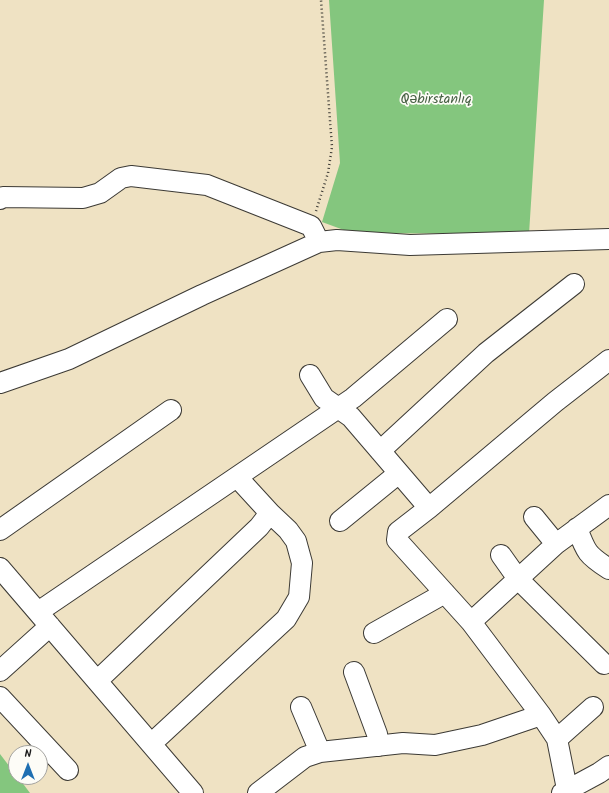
<!DOCTYPE html>
<meta charset="utf-8">
<style>
body{margin:0}
#map{position:relative;width:609px;height:793px;overflow:hidden;background:#efe2c3;font-family:Kalam,sans-serif}
canvas{display:block}
.north{position:absolute;left:8px;top:745px;width:40px;height:40px;box-sizing:border-box;background:#fdfcf7;border:1px solid #a3a29f;border-radius:50%;rotate:0deg;font-size:11px;font-weight:700;line-height:16px;text-align:center;color:#1c1c1c}
.north::after{content:'';display:block;margin:auto;width:14px;height:18px;background:#1f6fb2;clip-path:polygon(50% 0,100% 100%,50% 72%,0 100%)}
</style>
<div id="map">
<canvas width="609" height="793"></canvas>
<div class="north">N</div>
</div>
<script>
const c = document.querySelector('canvas').getContext('2d');
c.lineJoin = 'round';
function paint(path, color) {
  c.fillStyle = color;
  c.fill(path, 'evenodd');
}
function strokePath(path, color, width, dash) {
  c.strokeStyle = color;
  c.lineWidth = width;
  c.lineCap = dash ? 'butt' : 'round';
  c.setLineDash(dash || []);
  c.stroke(path);
}
function label(font, color, halo, rows, align = 'center') {
  c.font = font + ' Kalam,sans-serif';
  c.lineWidth = 3.5;
  c.setLineDash([]);
  c.textBaseline = 'middle';
  c.strokeStyle = halo;
  c.fillStyle = color;
  for (const [text, x, y, turn = 0] of rows) {
    c.save();
    c.translate(x, y);
    c.rotate((+turn || 0) * Math.PI / 180);
    c.textAlign = isNaN(turn) ? turn : align;
    if (halo) c.strokeText(text, 0, 0);
    c.fillText(text, 0, 0);
    c.restore();
  }
}
paint(new Path2D(`
 M329,0H544L529,234L352,233L322,222L340,163Z
 M0,754L16,775V777H18L30,793H0Z`), '#84c67e');
const minor = new Path2D(`
 M0,199L3,197L83,198L100,193L121,178L131,176L207,185L311,226L319,242
 M310,375L324,398L351,417L429,508
 M0,383L69,359L202,295L319,242L337,240L410,245L609,239
 M380,451L486,353L574,284
 M534,517L556,544
 M340,521L399,473
 M577,528C586,552 587,555 609,569
 M0,530L171,410
 M501,555L518,579L604,664
 M0,568L193,793
 M38,612L353,398L447,319
 M471,622L556,544L609,505
 M374,633L445,593
 M0,671L50,626
 M354,672L377,734L379,746
 M97,681L259,527L270,513L237,477
 M0,697L68,770
 M301,707L320,752
 M557,739L593,707
 M151,744L286,619L299,597L302,563L296,541L288,530L270,513
 M258,793L305,757L320,752L403,743L435,745L482,735L541,715
 M562,793L599,773L609,766
 M569,793L567,789L557,739L541,715L471,622L397,540L398,532L429,508L555,402L609,360`);
strokePath(minor, '#3c3a35', 22);
strokePath(new Path2D(`
 M316,211L328,173L332,147L321,0`), '#3c3a35', 2.5, [1, 3]);
strokePath(minor, '#fff', 20);
label('14px', '#466043', '#fdfcf7', [
 ["Qəbirstanlıq",436,101]
]);
</script>
